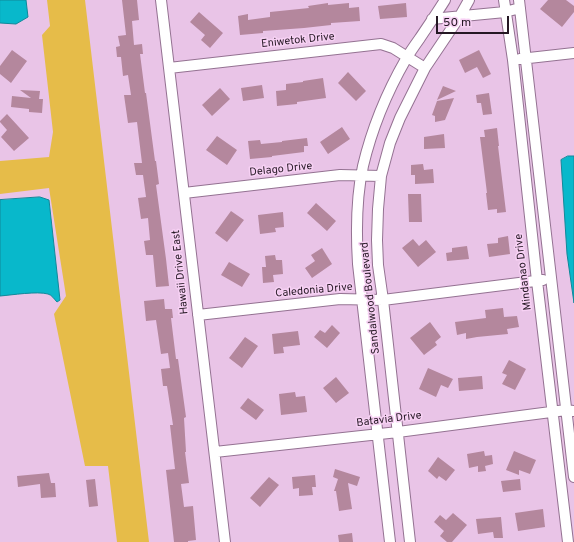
<!DOCTYPE html>
<style>
body{margin:0}
#map{position:relative;width:574px;height:542px;overflow:hidden;background:#e9c4e7;font-family:Overpass,sans-serif}
canvas{display:block}
.scale{position:absolute;left:436px;top:16px;width:73px;height:18px;box-sizing:border-box;border:2px solid #251824;border-top:0;padding-left:5px;font-size:12px;line-height:14px;white-space:nowrap;color:#251824;-webkit-text-stroke:3px #f7d1f4;paint-order:stroke}
</style>
<div id="map">
<canvas width="574" height="542"></canvas>
<div class="scale">50 m</div>
</div>
<script>
const c = document.querySelector('canvas').getContext('2d');
c.lineJoin = 'round';
function paint(path, color) {
  c.fillStyle = color;
  c.fill(path, 'evenodd');
}
function strokePath(path, color, width, dash) {
  c.strokeStyle = color;
  c.lineWidth = width;
  c.lineCap = dash ? 'butt' : 'round';
  c.setLineDash(dash || []);
  c.stroke(path);
}
function label(font, color, halo, rows, align = 'center') {
  c.font = font + ' Overpass,sans-serif';
  c.lineWidth = 3;
  c.setLineDash([]);
  c.textBaseline = 'middle';
  c.strokeStyle = halo;
  c.fillStyle = color;
  for (const [text, x, y, turn = 0] of rows) {
    c.save();
    c.translate(x, y);
    c.rotate((+turn || 0) * Math.PI / 180);
    c.textAlign = isNaN(turn) ? turn : align;
    if (halo) c.strokeText(text, 0, 0);
    c.fillText(text, 0, 0);
    c.restore();
  }
}
paint(new Path2D(`
 M47,0H85L149,542H117L108,466H85L54,314L66,296L49,188L0,194V161L49,157L53,132L42,35L50,26Z`), '#e6bc49');
const water = new Path2D(`
 M0,0H26L28,17L16,24L0,23Z
 M568,156H574V303L567,254L561,160Z
 M40,197L49,200L60,300L57,302C54,299 52,295 48,294C37,291 12,295 0,296V200Z`);
paint(water, '#08b8cb');
strokePath(water, '#189', 1);
paint(new Path2D(`
 M122,0H137L139,20L132,21L134,45L142,44L143,54H140L145,93H146L155,161H156L159,184L156,185L166,259L169,286L156,287L153,255H146L144,241L150,240L148,218L141,219L138,198L146,197L143,175H136L134,163H142L137,122L128,123L124,95H131L128,75L123,76L121,57H117L116,47L120,46L118,36L126,35Z
 M548,0H566L574,6V12L562,27L540,9Z
 M328,3V5L349,3V8L359,7L360,21L331,23V25L304,28L263,31V33L240,35L238,16L248,14V20L270,17V12L309,8L308,6Z
 M406,3L407,17L380,19L378,6Z
 M199,12L223,33L210,48L201,40L205,35L190,22Z
 M12,50L27,61L11,83L0,74V66Z
 M479,50L491,74L483,78L477,67L465,73L459,60Z
 M348,72L366,91L356,101L338,83Z
 M323,78L326,98L297,102V104L277,106L276,91L286,90V84L303,82V81Z
 M262,85L264,98L243,101L241,88Z
 M443,86L456,91L437,100Z
 M220,88L230,99L212,116L202,105Z
 M20,90L40,91L39,99H43L42,113L29,112V109L11,107L12,96L31,98Z
 M489,93L492,114L483,115L481,103H477L476,95Z
 M454,98L445,120L435,122V116L432,115L437,101Z
 M7,114L29,138L14,151L1,137L7,130L0,122V121Z
 M342,127L350,139L328,154L320,142Z
 M497,128L499,146H498L506,212L497,213V209L488,210L486,193H487L480,137H485L484,130Z
 M444,134L445,148L424,149V137Z
 M217,136L237,150L227,165L206,150Z
 M307,138L308,146H304V152L272,156V157L250,159L248,141L260,140L261,144L282,142V141Z
 M423,164L424,170L433,169L434,183L415,184V175H411V165Z
 M408,194H421L422,222H409Z
 M316,203L336,221L327,231L307,213Z
 M231,211L244,220L227,242L215,233Z
 M283,212L284,227L275,228L276,232L260,234L258,215Z
 M508,236L510,254L489,257L487,244L498,243V238Z
 M413,239L419,246L426,240L436,252L418,267L402,248Z
 M467,246L469,259L447,261L446,253L452,252V248Z
 M322,248L332,264L312,278L305,268L315,261L311,255Z
 M275,255L276,260H282L283,274L273,275L274,282L263,283L262,267H266L265,256Z
 M229,262L250,274L242,287L221,275Z
 M164,299L165,309H172L173,318H171L176,359H178L186,417L184,418L186,452H185L189,483L181,484L184,507L193,506L196,540L188,541V542H174L166,470L175,469L170,425H173L167,386H163L161,369L170,368L168,353L161,354L156,320L146,321L144,301Z
 M503,308L504,317L517,316L519,327L507,329L508,334L477,337L466,339V333L457,335L455,322L486,318L485,310Z
 M430,322L441,337L435,342L437,345L424,355L410,338Z
 M332,325L340,333L327,348L314,337L320,330L325,333Z
 M298,331L300,345L283,347L284,353L274,354L272,334Z
 M245,337L258,346L242,368L229,358Z
 M509,360L526,369L515,390L502,384L507,375L502,373Z
 M428,368L453,379L448,388L441,385L436,397L419,389Z
 M482,376L483,389L459,391L458,378Z
 M336,377L349,393L336,403L323,388Z
 M295,392L296,397L305,396L307,412L281,415L279,394Z
 M248,398L264,410L256,420L240,408Z
 M484,451L485,456L492,455L493,464L485,466L486,471L478,472V466L469,468L467,454Z
 M514,451L536,460L530,474L519,470V475L506,470Z
 M438,457L455,470L446,481L439,476L437,479L428,471Z
 M335,469L360,477L357,486L348,483L352,509L339,511L336,491H334L338,479L333,477Z
 M49,473L51,483H55L56,497L41,498L40,484L18,487L17,476Z
 M315,475L316,487H312L313,495L299,496V488L293,489L292,477Z
 M269,477L279,485L260,507L250,498Z
 M95,479L98,506L89,507L86,480Z
 M520,479L521,490L503,492L501,481Z
 M543,509L545,527L518,531L515,513Z
 M453,513L467,525L452,542H447L440,536L444,531L434,522L440,515L446,520Z
 M501,517L503,538H494L493,532L478,534L476,519Z
 M352,533L353,542H339L338,535Z`), '#b4879d');
const street = new Path2D(`
 M161,0L225,542
 M504,0L513,60L537,281L568,542
 M519,0L574,477
 M432,19L505,12L520,8
 M520,59L574,53
 M169,68L381,44L393,48L425,68
 M184,193L340,175L381,176
 M198,315L340,299L383,300L543,280
 M215,452L398,432L566,410L574,411
 M390,542L358,264C356,231 356,198 363,166C372,128 387,92 406,59C410,52 415,45 420,38C428,26 437,13 445,0
 M410,542L383,300L378,265L377,240L378,209L381,176L390,143L400,118L425,68L460,16L469,0`);
strokePath(street, '#947292', 12);
strokePath(street, '#fff', 10);
label('11px', '#251824', '#f7d1f4', [
 ["Eniwetok Drive",298,41,-6],
 ["Delago Drive",281,170,-6],
 ["Hawaii Drive East",181,272,-96],
 ["Mindanao Drive",524,272,-97],
 ["Caledonia Drive",314,291,-5],
 ["Sandalwood Boulevard",371,298,-96],
 ["Batavia Drive",389,420,-7]
]);
</script>
